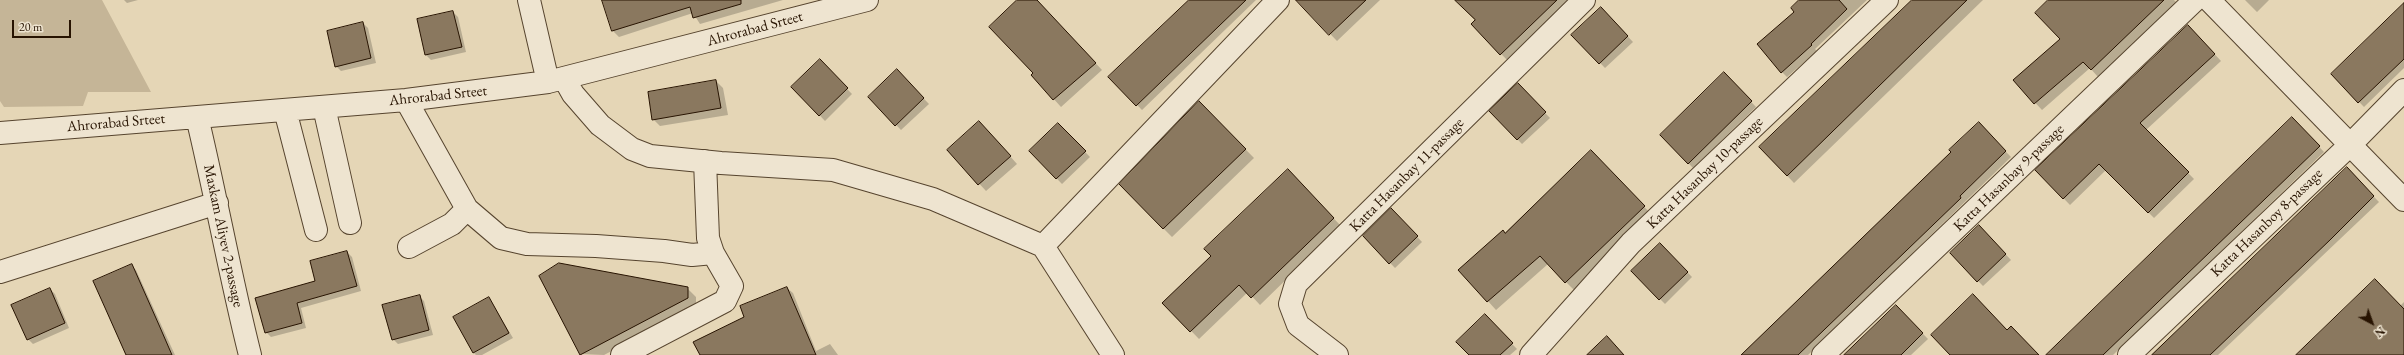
<!DOCTYPE html>
<style>
body{margin:0}
#map{position:relative;width:2404px;height:355px;overflow:hidden;background:#e5d6b6;font-family:"EB Garamond",serif}
canvas{display:block}
.north{position:absolute;left:2352px;top:303px;width:40px;height:40px;-webkit-text-stroke:3px #eee4d0;paint-order:stroke;rotate:139deg;font-size:11px;font-weight:700;line-height:16px;text-align:center;color:#271301}
.north::after{content:'';display:block;margin:auto;width:14px;height:18px;background:#271301;clip-path:polygon(50% 0,100% 100%,50% 72%,0 100%)}
.scale{position:absolute;left:12px;top:20px;width:59px;height:18px;box-sizing:border-box;border:2px solid #271301;border-top:0;padding-left:5px;font-size:12px;line-height:14px;white-space:nowrap;color:#271301;-webkit-text-stroke:3px #eee4d0;paint-order:stroke}
</style>
<div id="map">
<canvas width="2404" height="355"></canvas>
<div class="north">N</div>
<div class="scale">20 m</div>
</div>
<script>
const c = document.querySelector('canvas').getContext('2d');
c.lineJoin = 'round';
function paint(path, color) {
  c.fillStyle = color;
  c.fill(path, 'evenodd');
}
function strokePath(path, color, width, dash) {
  c.strokeStyle = color;
  c.lineWidth = width;
  c.lineCap = dash ? 'butt' : 'round';
  c.setLineDash(dash || []);
  c.stroke(path);
}
function label(font, color, halo, rows, align = 'center') {
  c.font = font + ' "EB Garamond",serif';
  c.lineWidth = 3;
  c.setLineDash([]);
  c.textBaseline = 'middle';
  c.strokeStyle = halo;
  c.fillStyle = color;
  for (const [text, x, y, turn = 0] of rows) {
    c.save();
    c.translate(x, y);
    c.rotate((+turn || 0) * Math.PI / 180);
    c.textAlign = isNaN(turn) ? turn : align;
    if (halo) c.strokeText(text, 0, 0);
    c.fillText(text, 0, 0);
    c.restore();
  }
}
paint(new Path2D(`
 M0,0H102L151,92H88L83,106L4,107L0,101Z`), '#c5b597');
paint(new Path2D(`
 M124,0H138L127,3Z
 M604,0H783L700,24L693,13L619,37L613,31Z
 M1018,0H1036L1102,70L1061,107L1032,75L1035,73Z
 M1189,0H1256L1142,110L1110,77Z
 M1309,0H1380L1337,41L1303,6Z
 M1457,0H1571L1508,61L1472,24L1476,20Z
 M1800,0H1867L1815,49L1817,51L1787,77L1782,72Z
 M1914,0H1983L1794,183L1760,147Z
 M2050,0H2174L2176,2L2098,77L2090,68L2042,110L2014,80L2062,39Z
 M2245,0H2269L2257,12Z
 M1601,8L1633,42L1605,68L1573,35Z
 M453,12L458,17L466,52L431,60L426,55L418,20Z
 M2404,13V68L2364,107L2332,74Z
 M363,23L368,28L376,63L341,71L336,66Z
 M2194,32L2221,61L2146,130L2194,179L2154,218L2106,170L2070,205L2036,170Z
 M820,61L852,94L825,121L793,87Z
 M897,71L929,104L901,130L869,97Z
 M1724,73L1756,107L1693,168L1661,135Z
 M716,81L723,88L728,115L660,126L653,119Z
 M1518,85L1550,118L1522,144L1490,111Z
 M1199,102L1254,158L1172,237L1163,228Z
 M2292,118L2324,152L2113,355H2054Z
 M1058,124L1090,157L1062,184L1030,151Z
 M1979,124L2011,157L1808,355H1742L1953,152Z
 M986,129L1017,164L986,191L948,150Z
 M1599,159L1652,215L1574,290L1548,264L1496,310L1460,270Z
 M2347,169L2379,202L2218,355H2151Z
 M1288,171L1341,226L1260,305L1248,292L1199,339L1164,303L1213,256Z
 M1391,209L1422,242L1395,268L1364,236Z
 M1979,226L2011,260L1983,286L1951,253Z
 M1660,244L1692,277L1665,304L1632,271Z
 M347,252L352,257L361,291L301,308L306,328L271,337L266,332Z
 M131,265L136,270L175,355H128Z
 M687,288L696,297V307L604,355L581,354Z
 M787,288L793,293L816,351L830,344L838,355H701L746,318Z
 M50,289L55,294L69,328L33,344L28,339Z
 M419,296L424,301L433,335L398,344L393,339Z
 M489,298L513,338L482,355H476L473,352Z
 M2404,302V355H2299L2400,306Z
 M1896,306L1928,339L1911,355H1845Z
 M1485,316L1517,349L1510,355H1470Z`), '#0003');
const building = new Path2D(`
 M602,0H741V4L693,18L690,7L612,31Z
 M1017,0H1037L1096,63L1053,100L1031,75L1033,73L989,27Z
 M1189,0H1246L1136,106L1108,77Z
 M1296,0H1366L1329,35Z
 M1455,0H1557L1500,55L1471,24L1475,20Z
 M1799,0H1839L1847,9L1811,44L1812,45L1781,73L1757,44L1794,12L1791,8Z
 M1912,0H1967L1787,176L1759,147Z
 M2048,0H2164L2091,70L2083,62L2034,104L2013,80L2060,39L2035,13Z
 M2404,3V59L2358,103L2331,74Z
 M1601,7L1628,36L1599,64L1571,35Z
 M453,11L462,47L425,55L417,19Z
 M363,22L371,58L335,67L327,31Z
 M2188,25L2215,54L2140,123L2189,172L2148,213L2099,164L2063,199L2035,170Z
 M820,59L848,88L819,116L791,87Z
 M897,69L924,98L895,126L868,97Z
 M1724,72L1752,101L1688,164L1660,135Z
 M716,80L721,108L652,120L648,92Z
 M1518,83L1546,112L1517,140L1489,111Z
 M1199,101L1246,149L1163,229L1119,184Z
 M2292,117L2320,146L2103,355H2046Z
 M979,121L1011,156L978,185L947,150Z
 M1979,122L2006,151L1960,196L1961,198L1798,355H1741L1951,152L1949,150Z
 M1058,123L1086,151L1056,179L1029,151Z
 M1591,150L1645,206L1565,283L1540,256L1487,302L1458,270L1503,230L1505,233Z
 M2347,167L2374,196L2331,239L2210,355H2152Z
 M1288,169L1334,218L1251,298L1239,285L1190,332L1162,303L1211,256L1204,249Z
 M1391,208L1418,236L1389,264L1363,236Z
 M1979,225L2006,254L1977,282L1950,253Z
 M1660,243L1688,272L1659,300L1631,271Z
 M347,251L357,286L297,303L302,323L265,333L255,298L315,281L310,261Z
 M559,263L688,287V298L580,355L539,276Z
 M132,264L159,325L172,355H126L106,310L93,281Z
 M2375,279L2404,309V355H2296Z
 M787,287L816,355H700L693,342L744,317L740,306Z
 M50,288L65,323L27,340L11,305Z
 M1973,294L2007,330L2011,326L2039,355H1950L1931,335Z
 M420,295L429,330L392,340L382,305Z
 M489,297L509,333L473,353L453,317Z
 M1896,305L1923,333L1901,355H1844Z
 M1485,314L1513,343L1500,355H1469L1456,342Z
 M1607,336L1624,355H1587Z`);
paint(building, '#8a785f');
strokePath(building, '#271301', 1);
const minor = new Path2D(`
 M529,0L548,82
 M2209,0L2404,200
 M564,78L573,94L600,125L632,149L650,156L721,163L833,170L933,199L1043,246L1113,355
 M406,100L467,209L501,238L527,244L596,246L664,251L692,255L713,253
 M324,107L350,223
 M285,110L316,230
 M197,117C216,196 230,276 250,355
 M0,133L406,100L548,82L867,0
 M1043,246L1278,0
 M409,247L452,224L467,209
 M0,272L217,203
 M622,355L725,301L732,286L713,253L708,238L705,161
 M1337,355L1298,325L1290,304L1296,284L1584,0
 M1531,355L1631,243L1887,0
 M1823,355L2195,0
 M2129,355L2350,145L2404,90`);
strokePath(minor, '#56442e', 24);
strokePath(minor, '#eee4d0', 22);
label('15px', '#271301', '#eee4d0', [
 ["Ahrorabad Srteet",755,29,-15],
 ["Ahrorabad Srteet",438,96,-6],
 ["Ahrorabad Srteet",116,123,-5],
 ["Katta Hasanbay 10-passage",1705,173,-44],
 ["Katta Hasanbay 11-passage",1407,175,-45],
 ["Katta Hasanbay 9-passage",2009,178,-44],
 ["Katta Hasanboy 8-passage",2267,223,-44],
 ["Maxkam Aliyev 2-passage",223,236,78]
]);
</script>
